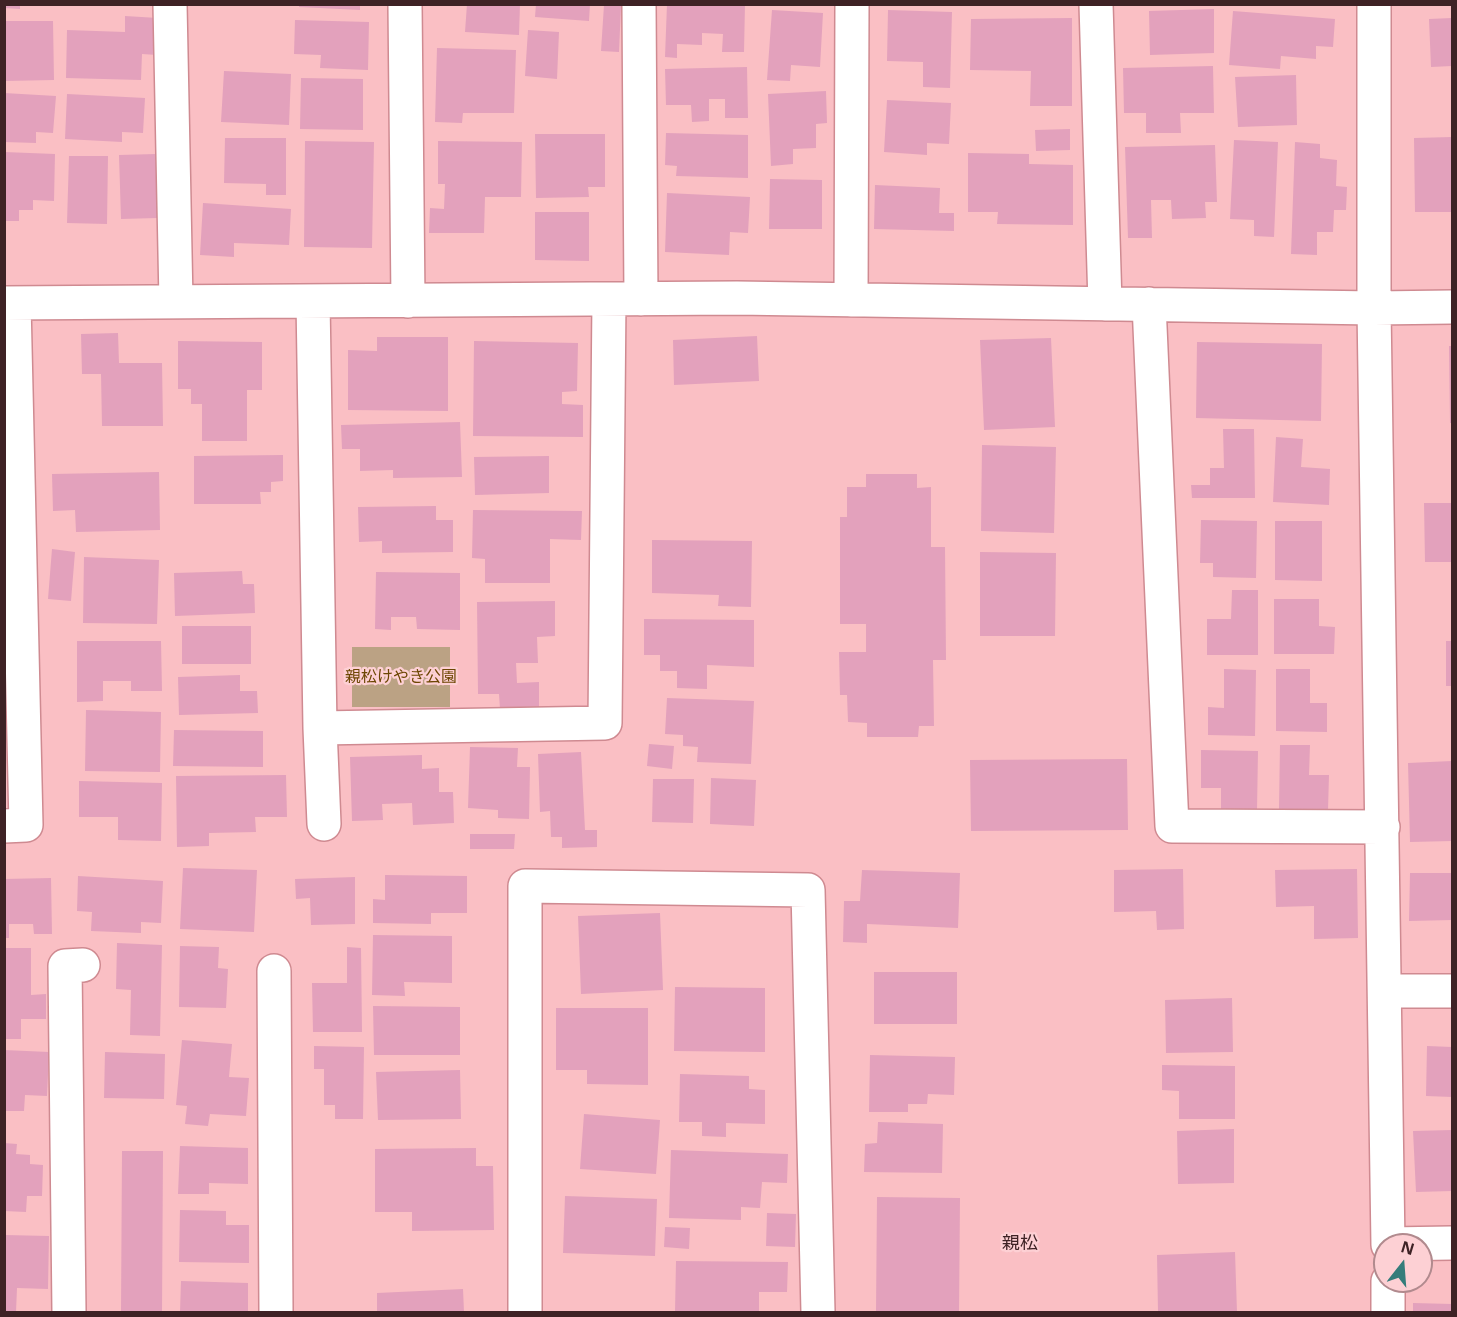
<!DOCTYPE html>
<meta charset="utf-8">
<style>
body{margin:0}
#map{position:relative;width:1457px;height:1317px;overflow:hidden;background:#fabfc4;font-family:"Open Sans",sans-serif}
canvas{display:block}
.frame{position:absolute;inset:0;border:6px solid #3e2225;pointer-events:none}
.north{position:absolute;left:1373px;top:1233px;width:60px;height:60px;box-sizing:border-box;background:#fdd0d4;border:2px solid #b18a8e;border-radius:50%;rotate:17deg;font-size:16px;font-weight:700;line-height:24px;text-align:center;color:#3e2225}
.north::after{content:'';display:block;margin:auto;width:21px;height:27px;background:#357d7b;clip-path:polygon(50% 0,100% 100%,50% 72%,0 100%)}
</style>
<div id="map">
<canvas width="1457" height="1317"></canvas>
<div class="frame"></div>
<div class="north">N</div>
</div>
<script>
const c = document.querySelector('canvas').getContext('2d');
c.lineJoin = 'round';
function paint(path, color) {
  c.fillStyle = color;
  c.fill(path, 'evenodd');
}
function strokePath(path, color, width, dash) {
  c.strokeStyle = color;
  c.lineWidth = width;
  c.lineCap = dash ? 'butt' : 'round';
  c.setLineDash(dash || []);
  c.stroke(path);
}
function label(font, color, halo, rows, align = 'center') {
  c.font = font + ' "Open Sans","Noto Sans JP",sans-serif';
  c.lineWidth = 4.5;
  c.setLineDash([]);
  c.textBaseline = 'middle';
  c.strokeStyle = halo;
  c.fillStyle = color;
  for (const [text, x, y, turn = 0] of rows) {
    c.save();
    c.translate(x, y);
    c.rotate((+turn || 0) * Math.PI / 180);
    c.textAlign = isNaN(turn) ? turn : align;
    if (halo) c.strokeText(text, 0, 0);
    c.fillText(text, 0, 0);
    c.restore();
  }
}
paint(new Path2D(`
 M352,647H450V707H352Z`), '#bba284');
paint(new Path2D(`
 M4,4H20V9L4,8Z
 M299,4H360V10L299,7Z
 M467,4H520L519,35L465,32Z
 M536,4H590L589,21L535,17Z
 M667,4H745L744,52H722L723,34L702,33V45L677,44V58L665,57Z
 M604,5L621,6L619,52L601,51Z
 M1214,9V53L1150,55L1149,11Z
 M772,10L823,13L820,67L791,65L790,81L767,80Z
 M888,10L952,12L950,88L923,87V62L887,61Z
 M1233,11L1335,19L1333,47L1316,46V59L1281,56L1280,69L1229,65Z
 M125,16L158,18L157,55L142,54L141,80L66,78L67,30L125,32Z
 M1072,18V106H1030L1031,71L970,70L971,19Z
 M1452,18V66L1431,67L1429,19Z
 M295,20L369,22L368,70L320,68L321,55L294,54Z
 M4,21H53L54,80L4,81Z
 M528,30L559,32L557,79L525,76Z
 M437,48L516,50L514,113H463L462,123L435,122Z
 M1213,66L1214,113H1180L1181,133H1146V113H1124L1123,68Z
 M747,67L748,118H725V99H709V121L692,122L691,105H666L665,69Z
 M224,71L291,74L289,125L221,122Z
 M1296,75L1297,125L1238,127L1235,77Z
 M301,78L363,79V130L300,129Z
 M826,91L827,123L816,124V148L793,149V164L771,166L768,94Z
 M4,93L56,96L53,133L36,132V143L4,142Z
 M67,94L145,98L143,133L122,132V142L65,139Z
 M887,100L951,103L949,144L927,143V155L884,152Z
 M1070,129V150L1036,151L1035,130Z
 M666,133L748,135V178L676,176L677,166L665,165Z
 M535,134H605V187H588L589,197L536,198Z
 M1452,137V212H1415L1414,138Z
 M225,138H286V195H266V184L224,183Z
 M1234,140L1278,142L1274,237L1254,236V220L1230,219Z
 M305,141L374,142L372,248L304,247Z
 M438,141L522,142L521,197H485L484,233H429L430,208L444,209L445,184H438Z
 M1295,142L1320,144V158L1337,160L1336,186L1347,187L1346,210H1334L1333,232H1317V255L1291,254Z
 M1215,145L1217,202H1205L1206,218L1172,219L1171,200H1151L1152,238H1128L1125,147Z
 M4,152L55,154L54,201L33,200V210H19V221H4Z
 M968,153L1029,154V164L1073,165V225L997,224L998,212H968Z
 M156,154L157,218L121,219L119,155Z
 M69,156H108L107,224L67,223Z
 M770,179L822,180V229H769Z
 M875,185L940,188L939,213H954V231L874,229Z
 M667,193L750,197L748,233L730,232L729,255L665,252Z
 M203,203L291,209L289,245L234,243V257L200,255Z
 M535,212H589V261L535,260Z
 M118,333L119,363H162L163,426H102L101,374H82L81,334Z
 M757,336L759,381L674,385L673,340Z
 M377,337H448V411L348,410V350L377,351Z
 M1051,338L1055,427L984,430L980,340Z
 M178,341L262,342V390H247V441H202V404H191V389H178Z
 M474,341L578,343L577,391L562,392V404L583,405V437L473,436Z
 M1197,342L1322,344L1321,421L1196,418Z
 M1449,346H1452V423H1450Z
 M460,422L462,477L393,478V470L360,471V449H342L341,425Z
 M1223,429H1254L1255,498H1192L1191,485H1210V468H1224Z
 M1276,437L1303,439L1301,467L1330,469L1329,505L1273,502Z
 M982,445L1056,447L1054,533L981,531Z
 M283,455V481L271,482V492H260L261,504H194V456Z
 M549,456V493L475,495L474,457Z
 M159,472L160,530L76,532L75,510L53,511L52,474Z
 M866,474H917V488L931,487V547H945L946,660H933L934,726H919L918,737H867V723L848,722L847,695H840L839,652H866V624H840V517H847V487H866Z
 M1424,503H1452V562H1425Z
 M436,506V520H453V552L382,553V541L359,542L358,507Z
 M473,510L582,511L581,540L550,539V583H485V559L472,558Z
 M1201,520L1257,521L1256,578L1213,577V563H1200Z
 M1275,521H1322V581L1275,580Z
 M652,540L752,541L751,607L718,606L719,595L652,593Z
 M52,549L75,552L71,601L48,599Z
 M980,552L1056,553L1055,636H980Z
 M84,557L159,560L157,624L83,623Z
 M242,571L243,584H254L255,613L175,616L174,573Z
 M376,572L460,573V630L417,629L416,617H391V630L375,629Z
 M1232,590H1258V655H1207V619H1231Z
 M1274,599H1319V626L1335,627L1334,654H1274Z
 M555,601V636L537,637L538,663H516L517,683L539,682V708L500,709L499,694H478L477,602Z
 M644,619L754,620V667L707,665V689L677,688V671H660V655H644Z
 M182,626H251V664H182Z
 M77,641H161L162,691H131V681H103V701L77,702Z
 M1446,641H1452V686H1446Z
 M1224,669L1256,670L1255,736L1208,735V707L1224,708Z
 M1276,669H1310V703H1327V732L1276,731Z
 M240,675V691H257L258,713L179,715L178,677Z
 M667,698L754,701L751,764L697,762L698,747L683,746V735L665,734Z
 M86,710L161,712L160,772L85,771Z
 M174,730L263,731V767L173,766Z
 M649,744L674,746L672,769L647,766Z
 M1280,745H1310L1309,775H1329L1328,810L1279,809Z
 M470,747L518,748L517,767H530L529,819L498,818V810L468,808Z
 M1201,750L1258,751L1257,810H1221V788H1201Z
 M581,752L585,830H597V847L562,848V837H551L550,811L540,812L538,754Z
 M422,755V769L439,768V792H453L454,823L413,825L412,803L382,804L383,820L352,821L350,757Z
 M1127,759L1128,830L971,831L970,760Z
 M1452,761V841L1410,842L1408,763Z
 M286,775L287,817H255L256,832L209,833V846L177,847L176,776Z
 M711,778L756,780L754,826L710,824Z
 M653,779H694L693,823L652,822Z
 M79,781L162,783L161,841L118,840V817H79Z
 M470,834H515L514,849H470Z
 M183,868L257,870L254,932L180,929Z
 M1183,869L1184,929L1157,930L1156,911L1114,912V870Z
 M1357,869L1358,938L1314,939V906L1276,907L1275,870Z
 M862,870L960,873L958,928L867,924V943L843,942L844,901H860Z
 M1410,873H1452V920L1409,921Z
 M385,875L467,876V913H431V924L373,923V899L385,900Z
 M78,876L163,881L161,923L141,922V933L91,931L92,912L77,911Z
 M355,877V924L311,925L310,898L296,899L295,879Z
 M51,878L52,934H34L33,924H9V938H4V879Z
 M660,913L663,990L581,994L578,916Z
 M373,935L452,936V983L404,982L405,996L372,995Z
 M117,943L162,945L160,1036L130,1035L131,990L116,989Z
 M180,946L219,947L218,968L228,969L226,1008L179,1007Z
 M347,947L361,948L362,1032H313L312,983H347Z
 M4,948H31V995L46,994V1019H21V1039H4Z
 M874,972H957V1024H874Z
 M675,987L765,988V1052L674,1051Z
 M1232,998L1233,1052L1166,1053L1165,1000Z
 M373,1006L460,1007V1055H374Z
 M556,1008H648V1085L587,1084V1070H556Z
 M182,1040L232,1044L229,1077L249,1078L246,1116L210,1114L208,1126L185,1124L187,1106L176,1105Z
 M314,1046L364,1047L363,1119H335V1105H324V1069H314Z
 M1427,1046L1452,1047V1097L1426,1096Z
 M4,1050L49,1052L47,1096L25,1095L24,1111H4Z
 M105,1052L165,1054L164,1099L104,1098Z
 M870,1055L955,1057L954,1095L928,1094L927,1104H908V1112H869Z
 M1162,1065L1235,1066V1119H1179V1091L1162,1090Z
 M460,1070L461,1119L378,1120L376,1072Z
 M680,1074L749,1076V1089L765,1090V1124L726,1123V1137L702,1136V1122H679Z
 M584,1114L660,1120L656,1174L580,1169Z
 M878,1122L943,1124L942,1173L864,1172L865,1144L877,1143Z
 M1234,1129V1183L1178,1184L1177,1131Z
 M1452,1130V1191L1416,1192L1413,1131Z
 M4,1143L17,1144L16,1154L30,1155V1164L43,1165L42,1196H27L26,1212L4,1211Z
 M180,1146L248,1148V1184L209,1183V1194H178Z
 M476,1148V1166H493L494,1230L412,1231V1212H375V1149Z
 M671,1150L788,1154L787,1183L762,1182L760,1208L741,1207V1220L669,1218Z
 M122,1151H163L162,1312H121Z
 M565,1196L657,1199L655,1256L563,1253Z
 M877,1197L960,1198L959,1312H876Z
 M180,1210L226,1211V1225H249V1263L179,1262Z
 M767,1213L796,1214L795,1247L766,1246Z
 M665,1227L690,1228L689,1249L664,1247Z
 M5,1235L49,1236L48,1289L17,1288L16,1312H5Z
 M1235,1252L1237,1312H1158L1157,1255Z
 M676,1261L788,1262L787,1292H759V1312H675Z
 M181,1281L248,1283V1312H180Z
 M463,1289L464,1312H377V1293Z
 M1413,1303L1452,1304V1312H1413Z`), '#e3a1bc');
const minor = new Path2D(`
 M170,4L176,302
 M405,4L408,301
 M639,4L641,299
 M1096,4L1105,304
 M1374,4V308L1388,1245
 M851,300L852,4
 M313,301L320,728L324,824
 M4,303L737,298L1374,308L1452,307
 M1149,304L1172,826L1383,827
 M320,728L605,723L609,299
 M4,826L26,825L14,303
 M274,971L276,1312
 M1385,991H1452
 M1388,1244L1452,1243
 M1388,1281V1312
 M69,1312L65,966L83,965
 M525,1312V886L808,890L818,1312`);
strokePath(minor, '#cf8a91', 36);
strokePath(minor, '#fff', 33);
label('16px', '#6c4603', '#fdd0d4', [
 ["親松けやき公園",401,677]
]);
label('18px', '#3e2225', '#fdd0d4', [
 ["親松",1020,1244]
]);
</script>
